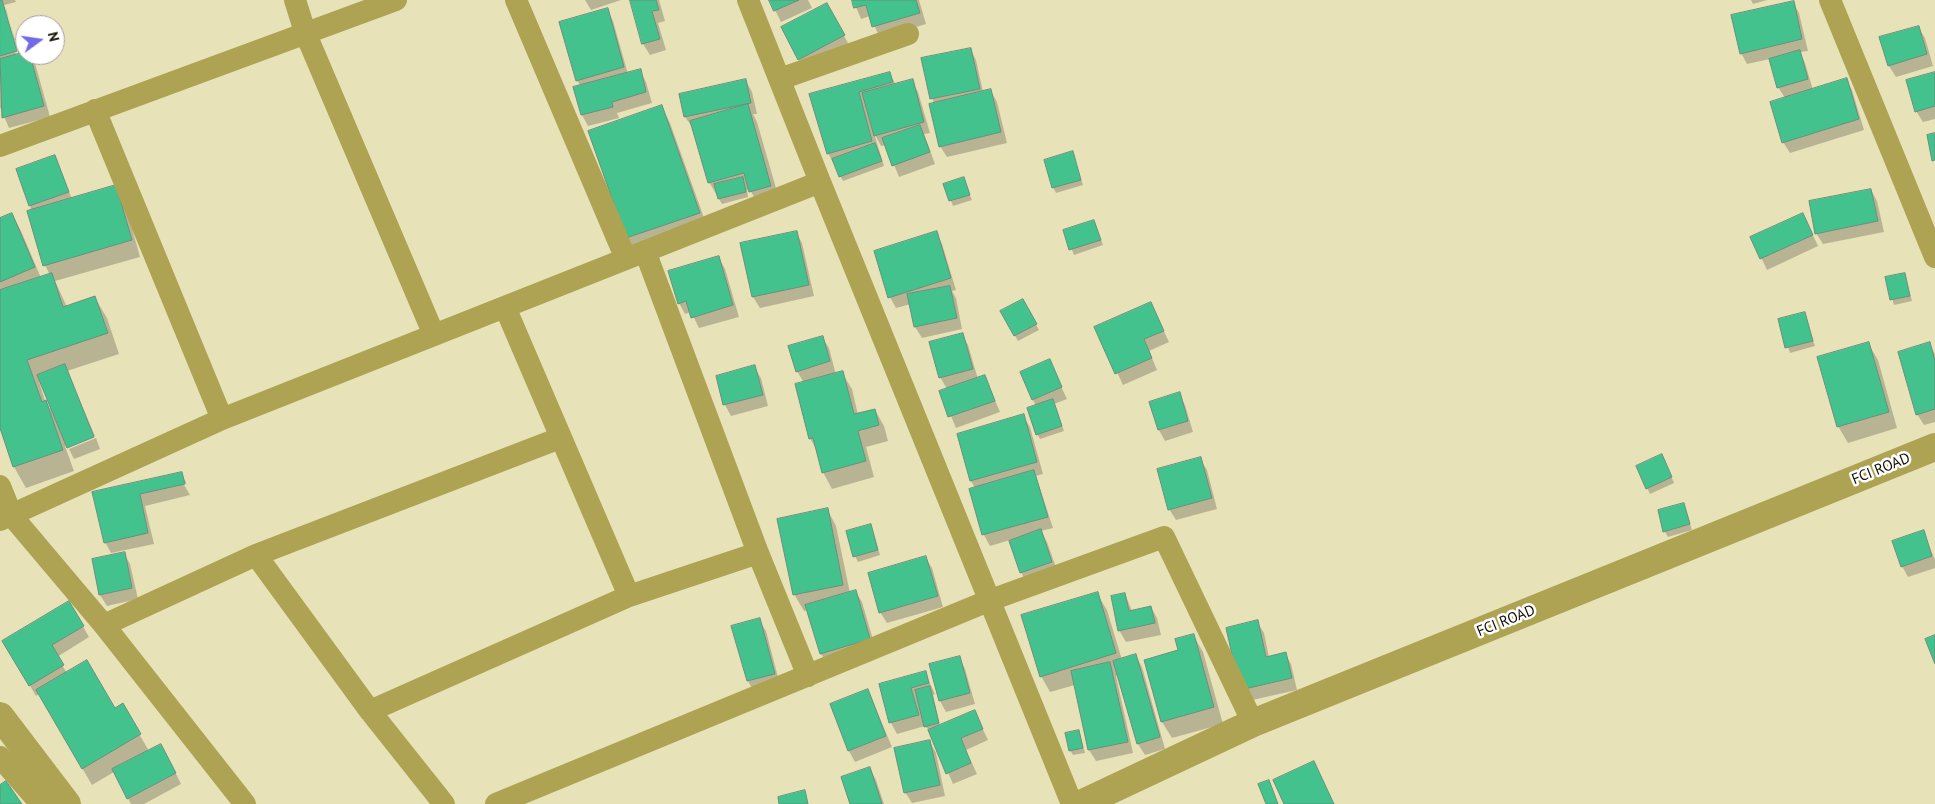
<!DOCTYPE html>
<style>
body{margin:0}
#map{position:relative;width:1935px;height:804px;overflow:hidden;background:#e7e2b8;font-family:"PT Sans",sans-serif}
canvas{display:block}
.north{position:absolute;left:15px;top:15px;width:50px;height:50px;box-sizing:border-box;background:#fff;border:1px solid #a09f9a;border-radius:50%;rotate:76deg;font-size:14px;font-weight:700;line-height:20px;text-align:center;color:#121003}
.north::after{content:'';display:block;margin:auto;width:18px;height:22px;background:#736be6;clip-path:polygon(50% 0,100% 100%,50% 72%,0 100%)}
</style>
<div id="map">
<canvas width="1935" height="804"></canvas>
<div class="north">N</div>
</div>
<script>
const c = document.querySelector('canvas').getContext('2d');
c.lineJoin = 'round';
function paint(path, color) {
  c.fillStyle = color;
  c.fill(path, 'evenodd');
}
function strokePath(path, color, width, dash) {
  c.strokeStyle = color;
  c.lineWidth = width;
  c.lineCap = dash ? 'butt' : 'round';
  c.setLineDash(dash || []);
  c.stroke(path);
}
function label(font, color, halo, rows, align = 'center') {
  c.font = font + ' "PT Sans",sans-serif';
  c.lineWidth = 5;
  c.setLineDash([]);
  c.textBaseline = 'middle';
  c.strokeStyle = halo;
  c.fillStyle = color;
  for (const [text, x, y, turn = 0] of rows) {
    c.save();
    c.translate(x, y);
    c.rotate((+turn || 0) * Math.PI / 180);
    c.textAlign = isNaN(turn) ? turn : align;
    if (halo) c.strokeText(text, 0, 0);
    c.fillText(text, 0, 0);
    c.restore();
  }
}
paint(new Path2D(`
 M0,0H15L16,2L4,5L20,55H30L35,63L50,117L9,128L0,107ZM3,9H6L19,57L17,58Z
 M585,0H621L591,10Z
 M631,0H659L665,21L658,23L666,50L650,55L643,44Z
 M770,0H808L812,8L781,22Z
 M853,0H919L926,24L880,38L870,16L861,19Z
 M1751,0H1767L1753,4Z
 M1793,2L1799,13L1808,51L1800,52L1805,63L1813,90L1846,79L1852,90L1864,130L1790,153L1783,142L1785,98L1778,87L1770,59L1747,64L1741,53Z
 M607,10L613,21L628,74L640,71L646,82L652,103L617,113L619,118L588,126L582,115L575,88L581,87L577,80Z
 M833,15L850,47L806,71L783,28Z
 M1918,27L1925,38L1933,66L1896,77L1889,66Z
 M970,49L976,60L983,92L991,91L997,102L1007,143L947,157L940,146L934,104L922,59Z
 M889,73L896,85L912,81L918,92L930,133L924,134L935,164L899,177L886,145L881,146L874,133L884,166L843,181L828,153L811,95Z
 M1935,73V119L1923,122L1916,111Z
 M746,81L752,92L757,114H753L757,122L780,202L760,207L750,190H747L748,197L722,204L709,182L693,128L685,117L680,95Z
 M661,106L670,123L708,229L637,254L627,238Z
 M1072,152L1083,185L1056,193L1053,187Z
 M55,157L72,199L125,203L140,257L55,281L67,307L95,298L107,318L119,354L67,371L95,436L65,446L74,471L26,488L14,467L0,424V220L12,214L21,231L41,278L50,275L45,265L30,205ZM39,381H41L52,412L45,401Z
 M963,179L972,200L953,206L945,185Z
 M1871,190L1877,201L1884,232L1823,244L1816,233Z
 M1803,214L1818,246L1767,270L1752,238Z
 M1094,222L1103,245L1074,255L1064,231Z
 M796,232L802,243L814,296L760,308L753,297L741,244Z
 M936,233L942,244L956,290L952,291L956,298L962,329L922,338L915,327L911,304L896,308L890,297Z
 M719,258L725,269L739,317L699,328L691,312L685,314L679,303Z
 M1905,275L1912,301L1894,305L1886,278Z
 M1022,300L1039,330L1018,341L1002,312Z
 M1151,304L1169,342L1149,351L1157,370L1123,385L1096,328Z
 M1804,313L1815,346L1790,353L1779,320Z
 M962,334L968,345L978,379L985,376L1000,412L956,428L941,392L947,389L940,377Z
 M822,337L829,348L836,375L842,373L852,389L858,415L875,410L884,426L888,441L866,447L874,477L832,489L823,472L817,451L810,438L804,383L797,371ZM864,428V430L852,433Z
 M1868,343L1878,360L1897,428L1848,443L1838,426Z
 M1929,344L1935,354V422L1924,425L1917,414Z
 M1049,361L1067,399L1054,404L1064,431L1040,439L1037,434L1036,406L1033,400Z
 M754,367L761,378L768,406L731,416L725,405Z
 M1179,394L1185,405L1193,432L1165,441L1159,430Z
 M1023,416L1030,427L1043,474L1036,476L1053,528L1041,531L1047,542L1058,573L1027,584L1021,572L1010,540L990,546L984,535L970,489L975,488L971,481Z
 M96,438L100,449L74,459L69,449Z
 M1200,459L1207,470L1217,509L1176,520L1169,509Z
 M1665,461L1674,483L1650,494L1637,466Z
 M181,473L189,488L186,483H183L190,495L145,506L154,544L111,553L105,542L94,493Z
 M1684,504L1692,530L1668,537L1665,532Z
 M827,509L836,526L850,593L855,591L862,602L876,650L828,665L821,654L808,610L804,611L794,594Z
 M870,525L880,555L858,562L855,556Z
 M1923,532L1935,560V568L1908,577L1902,566Z
 M124,553L130,564L138,599L107,606L100,595L93,560Z
 M925,557L932,568L943,607L887,623L880,612Z
 M1097,594L1107,610L1122,660L1136,656L1142,667L1165,749L1145,755L1138,744L1118,675L1116,676L1133,753L1096,761L1089,750L1075,685L1050,692L1041,676Z
 M1125,594L1132,611L1151,607L1157,618L1161,635L1126,642L1119,630Z
 M69,602L89,637L57,657L67,673L114,710L122,705L149,751L167,756L181,784L144,804H131L114,772L92,785L39,694L36,696L4,641Z
 M759,620L766,631L780,685L754,692L748,681Z
 M1257,622L1264,633L1269,657L1285,653L1291,664L1297,690L1248,701L1242,690Z
 M1193,635L1203,652L1223,724L1172,738L1162,722L1145,661L1179,651Z
 M959,658L965,669L975,704L946,712L940,701L930,665Z
 M925,673L935,694L933,695L940,726L974,711L988,740L966,750L977,774L953,784L930,731L925,726L897,734L891,723L880,685Z
 M868,690L892,747L855,762L849,751Z
 M1079,731L1085,753L1073,755L1070,750Z
 M930,742L936,753L945,796L912,803L905,792Z
 M870,769L876,780L884,804H851Z`), '#0003');
const building = new Path2D(`
 M0,0H2L17,51L0,56Z
 M630,0H656L659,10L652,11L660,39L642,44Z
 M769,0H799L774,11Z
 M852,0H916L920,13L872,27L866,5L854,8Z
 M1794,1L1802,39L1740,54L1731,15Z
 M827,3L845,35L798,60L781,27Z
 M608,8L624,67L576,81L559,22Z
 M1919,26L1927,54L1888,66L1879,37Z
 M971,48L980,89L930,99L921,58Z
 M1800,50L1808,79L1777,88L1769,59Z
 M25,52V55H30L44,106L2,118L0,59Z
 M641,69L646,92L612,102L613,107L581,115L573,87Z
 M890,72L893,82L859,92L872,141L827,154L809,94Z
 M1935,72V106L1915,112L1906,80Z
 M1847,78L1859,119L1782,143L1770,102Z
 M746,79L751,103L684,117L679,94Z
 M913,79L924,122L874,136L862,93Z
 M991,89L1001,132L939,147L929,104Z
 M748,104L771,186L749,192L744,173L708,183L690,121Z
 M662,105L700,213L626,238L588,131Z
 M920,125L930,152L892,166L882,138Z
 M1935,133V160L1932,161L1927,135Z
 M875,143L882,161L839,177L832,159Z
 M1073,151L1081,180L1052,188L1044,160Z
 M55,155L69,192L29,206L16,169Z
 M743,177L746,192L718,199L714,184Z
 M964,177L970,195L949,201L943,184Z
 M116,185L132,240L43,266L27,211Z
 M1871,189L1878,221L1815,234L1809,201Z
 M12,213L35,267L0,282V218Z
 M1803,213L1813,235L1760,259L1750,237Z
 M1094,220L1101,240L1069,250L1063,230Z
 M797,231L809,285L752,297L740,243Z
 M937,231L951,278L888,298L874,251Z
 M719,256L733,305L691,318L686,301L678,304L668,271Z
 M52,273L63,307L95,296L108,333L27,360L42,402L46,400L63,450L13,467L0,428V290Z
 M1905,273L1910,296L1890,300L1885,277Z
 M950,286L957,318L914,327L907,294Z
 M1023,299L1037,324L1014,336L1000,311Z
 M1151,302L1164,331L1144,339L1152,358L1115,374L1094,327Z
 M1805,312L1813,341L1785,348L1778,319Z
 M963,333L973,369L939,378L929,342Z
 M823,336L830,361L796,372L788,346Z
 M1869,342L1889,412L1837,427L1817,357Z
 M1930,342L1935,361V409L1916,415L1898,352Z
 M1050,359L1062,387L1032,400L1020,372Z
 M65,364L94,437L67,448L37,375Z
 M755,365L763,395L723,405L716,376Z
 M843,371L854,414L875,409L879,425L858,431L866,461L822,473L813,438L809,439L795,384Z
 M985,375L995,401L948,417L939,391Z
 M1180,392L1188,421L1158,430L1149,402Z
 M1053,399L1062,426L1036,435L1027,408Z
 M1024,414L1037,462L970,481L957,434Z
 M1662,454L1672,477L1646,489L1636,466Z
 M1201,457L1212,498L1168,510L1157,469Z
 M1034,470L1048,517L982,535L969,489Z
 M182,472L185,484L140,494L148,533L104,543L92,492Z
 M1684,503L1690,524L1663,532L1658,510Z
 M828,508L843,585L793,595L777,519Z
 M871,524L878,550L853,557L846,531Z
 M1041,529L1052,562L1020,573L1009,541Z
 M1924,530L1932,556L1901,567L1892,541Z
 M125,552L132,588L99,595L92,559Z
 M926,556L938,596L879,613L868,573Z
 M856,590L870,639L820,654L805,605Z
 M1098,592L1116,653L1040,677L1021,615Z
 M1125,593L1129,611L1151,606L1155,623L1118,631L1111,596Z
 M69,601L84,626L52,645L64,665L29,686L2,641Z
 M760,618L775,674L747,681L731,626Z
 M1258,620L1266,657L1286,652L1292,678L1240,690L1226,628Z
 M1194,634L1214,707L1161,722L1144,660L1178,650L1175,639Z
 M1935,635V664L1925,639Z
 M1136,654L1160,737L1137,744L1113,661Z
 M960,656L970,693L939,701L929,664Z
 M87,660L115,708L123,703L141,734L82,769L36,690Z
 M1110,662L1128,742L1088,750L1071,671Z
 M926,671L929,683L911,688L919,715L889,723L879,684Z
 M930,686L939,723L924,727L915,690Z
 M868,689L886,736L848,751L830,704Z
 M975,710L983,729L961,738L971,763L946,774L928,730Z
 M1079,730L1083,748L1069,751L1065,733Z
 M930,740L940,785L904,793L894,748Z
 M161,744L176,773L127,799L112,769Z
 M1314,761L1334,804H1284L1273,780Z
 M870,767L882,804H850L841,777Z
 M1269,780L1278,804H1266L1258,784Z
 M6,781L22,804H0V785Z
 M805,790L808,804H779L778,797Z`);
paint(building, '#43c28e');
strokePath(building, '#67907c', 1);
strokePath(new Path2D(`
 M295,0L305,32L434,335
 M516,0L626,259
 M748,0L820,182
 M1830,0L1935,257
 M780,79L908,34
 M95,110L222,419
 M0,146L396,0
 M645,251L758,553L808,676
 M505,307L629,596
 M0,486L12,516L104,625L245,804
 M0,520L222,419L820,182L1072,804
 M256,555L370,711L444,804
 M104,625L256,555L560,438
 M370,711L629,596L758,553
 M0,757L41,804
 M496,804L988,601L1164,537L1253,723`), '#ada352', 22);
strokePath(new Path2D(`
 M0,716L67,804
 M1081,804L1253,723L1935,447`), '#ada352', 28);
label('15px', '#121003', '#fff', [
 ["FCI ROAD",1881,469,-22],
 ["FCI ROAD",1506,621,-22]
]);
</script>
